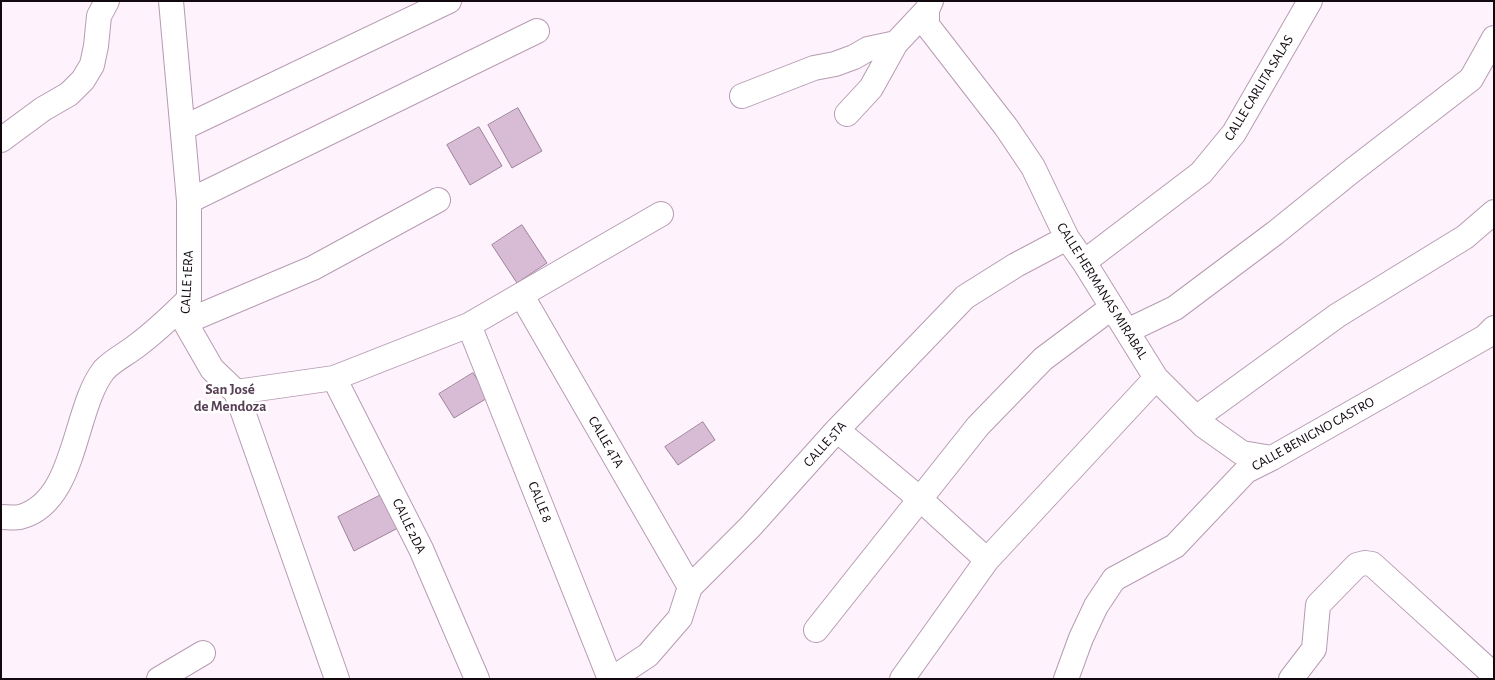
<!DOCTYPE html>
<meta charset="utf-8">
<style>
body{margin:0}
#map{position:relative;width:1495px;height:680px;overflow:hidden;background:#fef2fd;font-family:"Alegreya Sans",sans-serif}
canvas{display:block}
.frame{position:absolute;inset:0;border:2px solid #110810;pointer-events:none}
</style>
<div id="map">
<canvas width="1495" height="680"></canvas>
<div class="frame"></div>
</div>
<script>
const c = document.querySelector('canvas').getContext('2d');
c.lineJoin = 'round';
function paint(path, color) {
  c.fillStyle = color;
  c.fill(path, 'evenodd');
}
function strokePath(path, color, width, dash) {
  c.strokeStyle = color;
  c.lineWidth = width;
  c.lineCap = dash ? 'butt' : 'round';
  c.setLineDash(dash || []);
  c.stroke(path);
}
function label(font, color, halo, rows, align = 'center') {
  c.font = font + ' "Alegreya Sans",sans-serif';
  c.lineWidth = 5;
  c.setLineDash([]);
  c.textBaseline = 'middle';
  c.strokeStyle = halo;
  c.fillStyle = color;
  for (const [text, x, y, turn = 0] of rows) {
    c.save();
    c.translate(x, y);
    c.rotate((+turn || 0) * Math.PI / 180);
    c.textAlign = isNaN(turn) ? turn : align;
    if (halo) c.strokeText(text, 0, 0);
    c.fillText(text, 0, 0);
    c.restore();
  }
}
const building = new Path2D(`
 M518,108L542,151L512,168L488,125Z
 M479,127L502,166L470,185L447,145Z
 M522,225L547,263L517,283L492,245Z
 M473,373L489,397L454,418L439,394Z
 M703,422L715,440L678,465L665,447Z
 M381,495L398,528L354,551L338,517Z`);
paint(building, '#d8bbd5');
strokePath(building, '#9c8299', 1);
const minor = new Path2D(`
 M171,1L189,201V299L185,322L212,369L236,392L337,679
 M931,1L927,10V25L1006,127L1033,167L1067,238L1084,262L1156,378L1204,426L1242,453L1272,458
 M742,96L814,68L835,64L854,57L868,49L896,43
 M847,114L871,88L896,43L927,10
 M183,128L449,1
 M1,140L43,109L69,94L83,80L92,65L96,46L99,16L107,1
 M189,201L537,31
 M1084,262L1201,173L1234,133L1310,1
 M522,296L690,587
 M185,322L313,268L438,200
 M469,325L610,679
 M1127,331L1175,308L1275,233L1353,170L1471,79L1494,38
 M334,378L421,549L477,679
 M236,392L334,378L469,325L661,214
 M1196,418L1338,315L1465,237L1494,212
 M837,430L920,499L987,560
 M1,517C7,517 15,518 20,517C77,502 73,409 104,370C112,361 126,354 135,347C154,333 172,316 189,299
 M816,630L978,426L1043,359L1111,308
 M159,679L203,653
 M612,679L648,655L680,618L690,587L750,527L837,430L965,297L1016,265L1067,238
 M902,679L987,560L1156,378
 M1066,679L1081,638L1096,606L1114,579L1175,546L1246,471L1272,458L1485,337L1494,328
 M1291,679L1314,649L1318,605L1357,565L1365,563L1372,564L1494,675`);
strokePath(minor, '#b79bb3', 26);
strokePath(minor, '#fff', 24);
label('14px', '#110810', '#fff', [
 ["CALLE CARLITA SALAS",1259,88,-59],
 ["CALLE 1ERA",187,282,-87],
 ["CALLE HERMANAS MIRABAL",1102,291,58],
 ["CALLE BENIGNO CASTRO",1313,434,-29],
 ["CALLE 4TA",606,442,60],
 ["CALLE 5TA",825,444,-48],
 ["CALLE 8",540,502,68],
 ["CALLE 2DA",409,526,64]
]);
label('bold 15px', '#563e54', '#fff', [
 ["San José",230,389],
 ["de Mendoza",230,406]
]);
</script>
